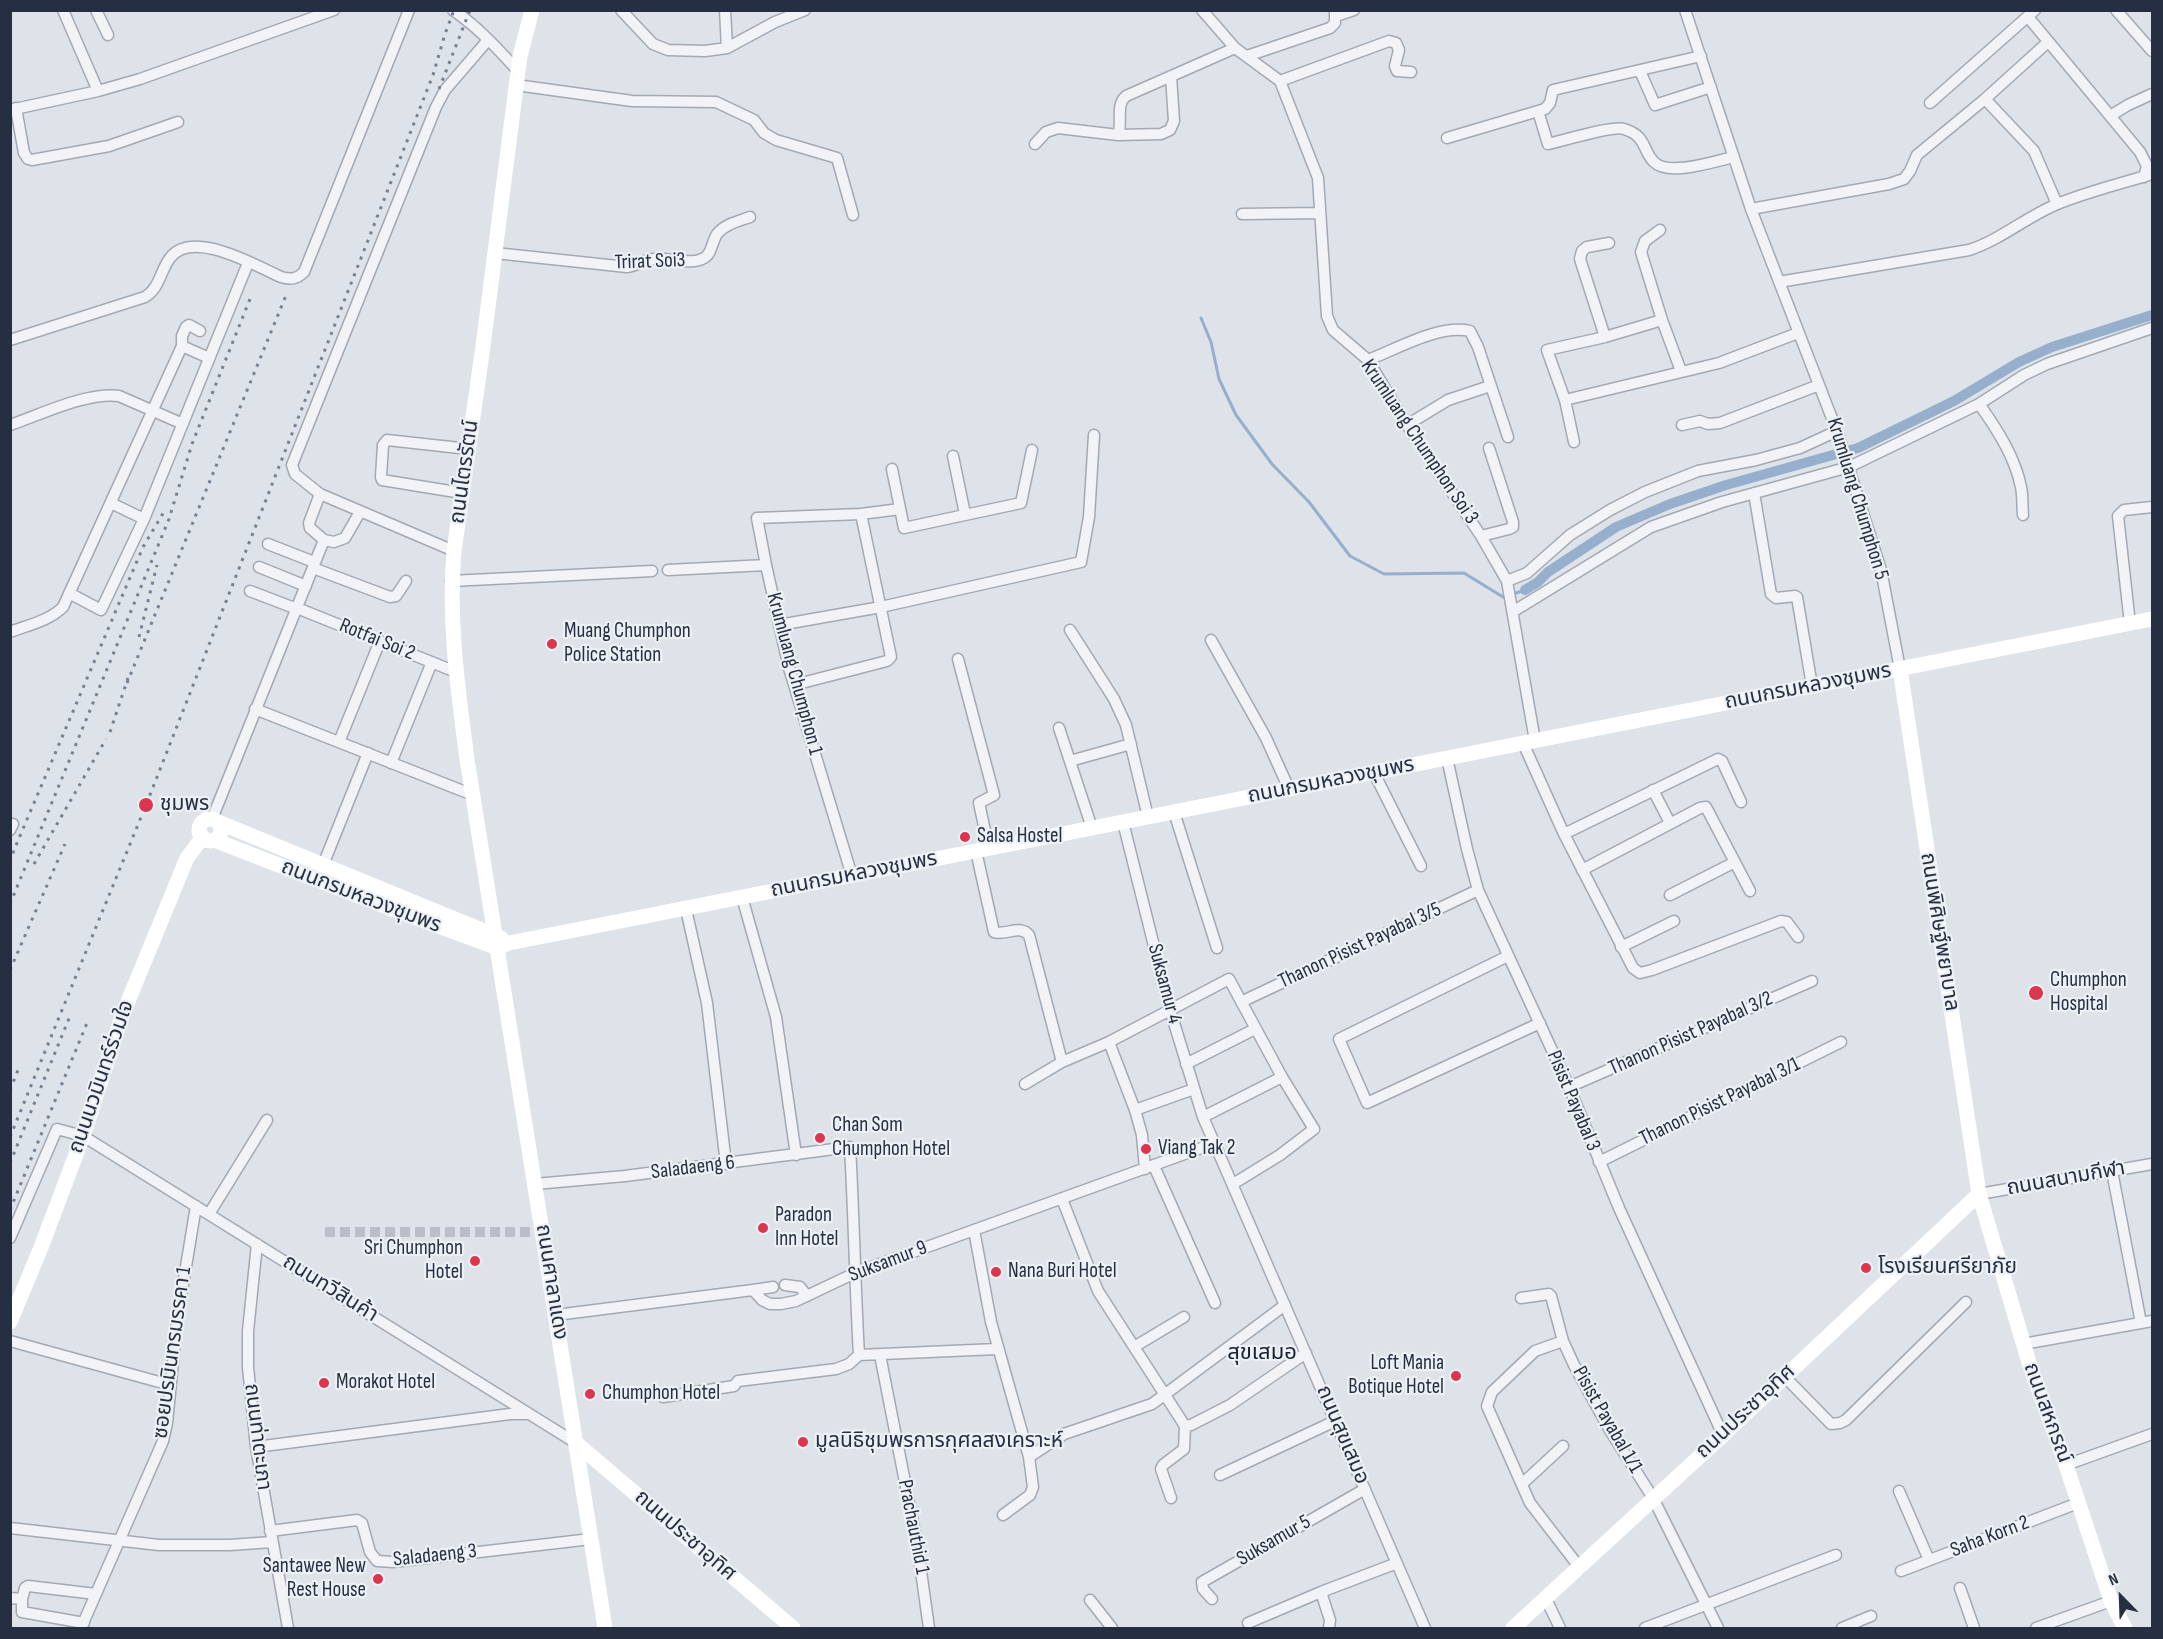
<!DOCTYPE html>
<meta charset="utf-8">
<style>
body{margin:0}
#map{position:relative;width:2163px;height:1639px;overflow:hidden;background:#dee2e9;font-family:"Sofia Sans Condensed",sans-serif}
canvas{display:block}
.frame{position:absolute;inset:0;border:12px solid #252f41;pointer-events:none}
.north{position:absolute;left:2091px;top:1567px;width:60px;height:60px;-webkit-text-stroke:4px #edf1f6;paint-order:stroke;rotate:337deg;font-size:16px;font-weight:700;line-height:24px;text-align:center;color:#252f41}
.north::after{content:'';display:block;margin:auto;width:21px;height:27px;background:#252f41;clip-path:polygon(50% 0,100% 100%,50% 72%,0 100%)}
</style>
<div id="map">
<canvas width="2163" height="1639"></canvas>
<div class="frame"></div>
<div class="north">N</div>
</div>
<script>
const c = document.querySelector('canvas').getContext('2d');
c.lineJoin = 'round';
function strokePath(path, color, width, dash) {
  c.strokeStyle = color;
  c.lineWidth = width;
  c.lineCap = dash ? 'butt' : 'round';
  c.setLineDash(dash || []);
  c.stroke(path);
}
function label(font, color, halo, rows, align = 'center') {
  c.font = font + ' "Sofia Sans Condensed","Noto Sans Thai",sans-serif';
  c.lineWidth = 4.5;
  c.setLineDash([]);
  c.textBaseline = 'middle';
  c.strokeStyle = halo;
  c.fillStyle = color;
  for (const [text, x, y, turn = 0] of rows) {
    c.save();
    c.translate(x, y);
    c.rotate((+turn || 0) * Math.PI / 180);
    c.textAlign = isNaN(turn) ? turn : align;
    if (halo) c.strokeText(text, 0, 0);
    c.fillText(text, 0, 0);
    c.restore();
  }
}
strokePath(new Path2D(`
 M1201,318L1211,342L1219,379L1236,415L1272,464L1309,502L1350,556L1384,574L1464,573L1503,597L1506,596
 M1513,594L1525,590`), '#95afcd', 3);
strokePath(new Path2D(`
 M1525,590L1538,582L1548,572L1616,527L1670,504L1726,485L1858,448L1954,401L2019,362L2052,347L2152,315`), '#95afcd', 10);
strokePath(new Path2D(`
 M325,1232H543`), '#b9bec7', 10, [10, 5]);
const street = new Path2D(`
 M63,10L98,91
 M96,10L108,35
 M453,10C478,27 498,49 518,71
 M621,10L653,44L668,50L705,51L727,48L775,22L805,10
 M725,10L727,48
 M1202,10L1235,48L1280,81L1318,178L1327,316L1333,330L1368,360L1407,425L1481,536L1507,581L1535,741
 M1685,10L1751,209L1838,434L1881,570L1900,669
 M2116,10L2152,51
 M1336,16L1354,10
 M2028,17L2140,152L2147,166L2144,177
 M1247,56L1330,28L1335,23V10
 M1640,71L1655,105L1711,87
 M1280,81L1389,41L1396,43L1399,50L1395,66L1397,71L1411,72
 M516,85L632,101L716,102L754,120L764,133L776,140L837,158L853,215
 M1985,99L2034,151L2057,204
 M1930,103L2035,10
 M16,108L24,153L28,159L32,160L109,146L178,122
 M10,110L98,91L140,79L334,10
 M1538,111L1548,144C1562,141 1614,125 1624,129C1647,136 1642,150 1654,162C1669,177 1715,161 1734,157
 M2110,116L2128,105L2152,94
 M1118,135L1161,134L1170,130L1174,121L1171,76
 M1447,138L1545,109L1550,103L1553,90L1701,56
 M1035,144L1046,132L1058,128L1118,135C1123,123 1115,105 1126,96L1235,48
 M1751,209L1889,184L1904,179L1910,171L1917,155L1985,99L2048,42
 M1242,214L1320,213
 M1660,230L1645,241L1641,252L1662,320L1681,371
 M495,253L627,267C636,266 643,260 653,259C668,257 691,266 704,258C712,254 712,241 717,234C725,224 739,221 750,217
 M1779,282L1969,250C2000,240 2025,218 2055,205C2086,192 2120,184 2152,174
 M1605,337L1580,259L1582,251L1587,247L1609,243
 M10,340L145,297C160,288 160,271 170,258C192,228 256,266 281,277C291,280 297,279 304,272L409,10
 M182,346V336L186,327L189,325L200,331
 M1368,360C1397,349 1439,324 1470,331L1478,347L1508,437
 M1565,400L1719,363L1798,333
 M1979,404L2024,375L2047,364L2152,328
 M10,425C42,414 86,392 119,396L183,424
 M1407,425L1448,400L1490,386
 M1682,425L1700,421L1708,424L1720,423L1819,385
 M1574,442L1565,400L1547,350L1605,337L1662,320
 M953,456L965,514
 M892,469L904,528L1021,503L1032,450
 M462,493L382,480L381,477L383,445L387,440L469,449
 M1754,493L1771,594L1776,598L1795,596L1797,597L1812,686
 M320,494L454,551
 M111,503L144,519
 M1481,536L1509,529L1513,527V522L1489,448
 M324,540L334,542L345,538L360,512
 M268,544L314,562
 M766,565L757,518L861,514L900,509
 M259,567L306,586
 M313,568L390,597L396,596L406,581
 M668,570L766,565L789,668L852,876
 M451,581L652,571
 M1507,581L1527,573L1570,535L1610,510L1645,492L1698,471L1756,460L1800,448L1837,431
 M250,591L297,609
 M69,593L101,610L144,519L248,263
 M297,608L456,672
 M1514,611L1651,527L1722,502L1849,467L1979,404C1997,429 2015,457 2021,487C2023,496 2022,506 2023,515
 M2130,624L2118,516L2124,510L2152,507
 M779,625L881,607L1081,562L1089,517L1094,435
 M1070,630L1114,699L1126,725L1148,817
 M10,632C28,625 49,621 63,607L182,346L209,358
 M1211,640L1266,738L1289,789
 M958,659L994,795L979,803L989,849
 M794,685L887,661L891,657L861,514
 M255,709L473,795
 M1059,728L1092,828
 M339,742L380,641
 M1523,743L1564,834L1633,968L1640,973L1652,970L1781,921L1787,922L1798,937
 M1447,758L1467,849L1478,890L1569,1087L1619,1208L1723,1435
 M1070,761L1131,744
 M391,763L432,662
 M1374,773L1421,866
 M1653,790L1670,823
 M1174,812L1217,948
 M212,819L324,540L310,528L309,523L320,494L295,474L292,465L436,107L445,90L488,40
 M1123,822L1170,1010L1203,1117L1425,1628
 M10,830L13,824
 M1564,834L1718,759L1722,761L1741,802
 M976,851L994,932C1006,936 1019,924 1029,935L1062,1062
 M323,865L368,753
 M1582,870L1700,808L1706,807L1750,891
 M1670,895L1735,862
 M742,897L776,1017L796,1155
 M686,909L707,1003L726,1164
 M1621,947L1674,921
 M1508,956L1339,1039L1367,1103L1540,1023
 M1241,1002L1478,890
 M1109,1042L1135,1110L1142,1135L1145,1169
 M1186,1064L1255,1029
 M1025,1084L1062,1062L1109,1042L1229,979L1282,1077L1314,1129L1280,1155L1233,1184
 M1569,1087L1812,981
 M1135,1110L1194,1089
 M1203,1117L1282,1077
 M1599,1162L1841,1042
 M1154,1166L1215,1303
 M2112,1171L2141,1323
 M535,1184L625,1176L850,1147C854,1217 855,1286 859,1355L997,1349
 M1979,1194L2152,1164
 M1062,1199L1098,1291L1185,1426L1184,1449L1163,1465L1161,1469L1171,1498
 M209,1214L267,1120
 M974,1230L991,1322L1029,1457L1033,1487L1030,1495L1003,1515
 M10,1238L57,1129L83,1136L576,1443
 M257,1244L248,1331V1367L256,1447L288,1628
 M785,1285L800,1287L807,1296
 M753,1290L773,1287
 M1521,1298L1549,1294L1551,1296L1563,1341L1574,1365L1611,1432L1653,1498L1718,1628
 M556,1315L753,1290L762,1300L770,1304H781L796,1301L855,1273L1215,1143
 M10,1341L170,1385
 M1563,1341L1535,1351L1492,1392L1487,1406L1530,1503L1580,1568
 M2023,1344L2152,1321
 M1134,1347L1184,1317
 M880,1355L917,1543L929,1628
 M1784,1376L1831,1424L1840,1423L1846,1420L1966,1302
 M663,1397L734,1386L738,1381L836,1369L849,1364L859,1355
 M1185,1426L1191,1425L1230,1405L1306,1353
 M256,1447L510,1414H529
 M1029,1457L1064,1434L1152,1404L1285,1305
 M2066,1465L2152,1434
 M1220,1475L1335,1421
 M1522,1484L1563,1446
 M1899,1491L1929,1560
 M10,1528L159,1545H230L272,1542
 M270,1531L357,1520L362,1523L370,1552L377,1561L393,1562L591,1539
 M1901,1571L2078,1503
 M1960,1588L1974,1628
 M1321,1592L1330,1620L1329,1628
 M10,1598L22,1599L25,1588L28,1586L96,1594
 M22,1599V1612L84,1623
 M1212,1599L1203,1589L1202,1582L1365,1489
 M1546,1599L1560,1628
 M1090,1600L1112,1628
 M1248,1623L1321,1592L1397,1563
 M81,1628L163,1441L167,1423L177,1321L196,1206
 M1645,1628L1836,1555
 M1842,1628L1871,1616
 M2036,1628L2111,1601`);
strokePath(street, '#a3a9b3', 13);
strokePath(street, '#f1f3f7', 10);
strokePath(new Path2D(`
 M532,10L520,56L483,346L454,551C448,621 458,690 467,759L605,1628
 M1900,669L1979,1194L2030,1366L2066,1465L2111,1601L2125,1628
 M199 830a11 11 0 1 1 22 0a11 11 0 1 1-22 0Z
 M218,822L501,938
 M214,840L392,909L498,948L509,943L2152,619
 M10,1322L40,1250L83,1136L122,1016L187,858L203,837
 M576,1443L793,1628
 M1513,1628L1723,1435L1979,1194`), '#fff', 15);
strokePath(new Path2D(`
 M439,89L470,10
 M139,637L157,565
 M127,683L287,293
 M110,732L129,675
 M10,862L14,850L143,547L165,510
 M34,864L106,739
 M10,904L169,519L192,444L252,294
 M10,970L65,844
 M10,1090L18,1070
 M10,1137L146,805L433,75L445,34L454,10
 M10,1163L70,1016
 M10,1210L87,1023`), '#768194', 3, [3, 6]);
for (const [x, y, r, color] of [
 [552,644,6,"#db364d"],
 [146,805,8,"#db364d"],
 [965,837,6,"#db364d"],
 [2036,993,8,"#db364d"],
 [820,1138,6,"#db364d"],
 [1146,1149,6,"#db364d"],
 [763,1228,6,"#db364d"],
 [475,1261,6,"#db364d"],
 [1866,1268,6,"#db364d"],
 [996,1272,6,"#db364d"],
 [1456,1376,6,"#db364d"],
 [324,1383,6,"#db364d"],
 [590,1394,6,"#db364d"],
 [803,1442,6,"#db364d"],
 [378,1579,6,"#db364d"]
]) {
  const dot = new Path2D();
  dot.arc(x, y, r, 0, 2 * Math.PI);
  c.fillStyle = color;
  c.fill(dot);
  strokePath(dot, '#edf1f6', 2);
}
label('21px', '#252f41', '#edf1f6', [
 ["Trirat Soi3",650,262,-2],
 ["Krumluang Chumphon Soi 3",1419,442,56],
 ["ถนนไตรรัตน์",465,472,-82],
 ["Krumluang Chumphon 5",1857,499,73],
 ["Rotfai Soi 2",377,640,22],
 ["Krumluang Chumphon 1",794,674,75],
 ["ถนนกรมหลวงชุมพร",1808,687,-11],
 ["ถนนกรมหลวงชุมพร",1331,781,-11],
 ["ถนนกรมหลวงชุมพร",854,875,-11],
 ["ถนนกรมหลวงชุมพร",361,897,21],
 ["ถนนพิศิษฐ์พยาบาล",1939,932,81],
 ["Thanon Pisist Payabal 3/5",1360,946,-25],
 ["Suksamur 4",1164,984,75],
 ["Thanon Pisist Payabal 3/2",1691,1034,-24],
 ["ถนนนวมินทร์ร่วมใจ",102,1077,-71],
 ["Pisist Payabal 3",1573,1101,67],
 ["Thanon Pisist Payabal 3/1",1720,1102,-26],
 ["Saladaeng 6",693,1168,-7],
 ["ถนนสนามกีฬา",2066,1179,-10],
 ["Suksamur 9",888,1262,-21],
 ["ถนนศาลาแดง",551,1282,81],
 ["ถนนทวีสินค้า",330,1289,32],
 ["ซอยปรมินทรมรรคา 1",173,1353,-82],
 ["ถนนประชาอุทิศ",1746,1412,-43],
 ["ถนนสหกรณ์",2047,1413,70],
 ["Pisist Payabal 1/1",1607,1420,60],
 ["ถนนสุขเสมอ",1342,1435,67],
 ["ถนนท่าตะเภา",257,1437,83],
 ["Prachauthid 1",913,1527,79],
 ["ถนนประชาอุทิศ",685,1536,41],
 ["Saha Korn 2",1990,1537,-21],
 ["Suksamur 5",1274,1541,-30],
 ["Saladaeng 3",435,1556,-6]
]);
label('21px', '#252f41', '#edf1f6', [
 ["Muang Chumphon",564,632],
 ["Police Station",564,656],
 ["ชุมพร",160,805],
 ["Salsa Hostel",977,837],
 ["Chumphon",2050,981],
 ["Hospital",2050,1005],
 ["Chan Som",832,1126],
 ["Chumphon Hotel",832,1150],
 ["Viang Tak 2",1158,1149],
 ["Paradon",775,1216],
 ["Inn Hotel",775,1240],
 ["Sri Chumphon",463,1249,"right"],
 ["Hotel",463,1273,"right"],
 ["โรงเรียนศรียาภัย",1878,1268],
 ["Nana Buri Hotel",1008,1272],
 ["Loft Mania",1444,1364,"right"],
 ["Botique Hotel",1444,1388,"right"],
 ["Morakot Hotel",336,1383],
 ["Chumphon Hotel",602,1394],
 ["มูลนิธิชุมพรการกุศลสงเคราะห์",815,1442],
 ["Santawee New",366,1567,"right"],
 ["Rest House",366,1591,"right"]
], 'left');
label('22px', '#182032', '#edf1f6', [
 ["สุขเสมอ",1262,1353]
]);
</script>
